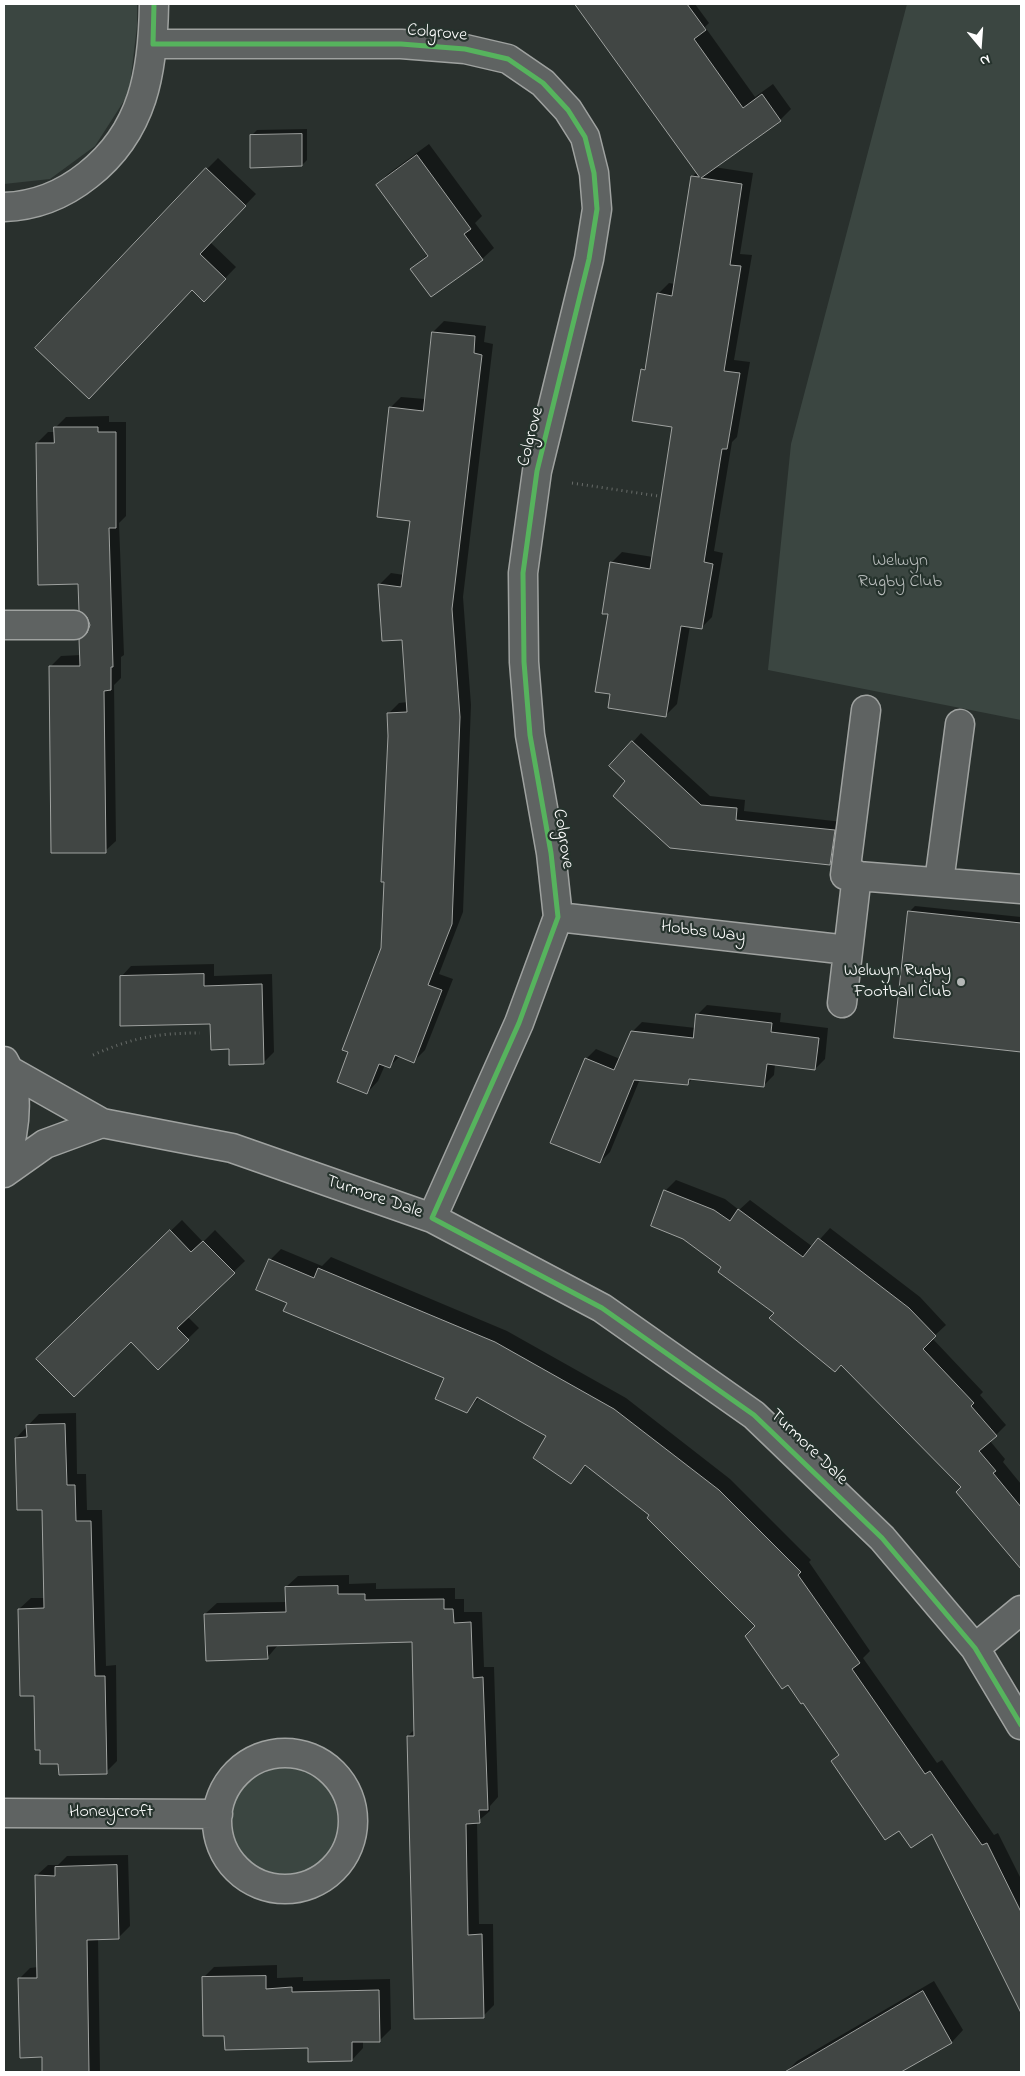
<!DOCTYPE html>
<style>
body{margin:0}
#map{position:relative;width:1025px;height:2076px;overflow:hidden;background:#29302d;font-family:"Indie Flower",sans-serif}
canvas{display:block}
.frame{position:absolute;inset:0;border:5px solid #fff;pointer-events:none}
.north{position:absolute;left:955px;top:20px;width:50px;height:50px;-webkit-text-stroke:4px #26332d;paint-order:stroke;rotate:162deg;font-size:14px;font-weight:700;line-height:20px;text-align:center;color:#fff}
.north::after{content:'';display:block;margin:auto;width:18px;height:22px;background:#fff;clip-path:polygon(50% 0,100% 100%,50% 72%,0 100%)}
</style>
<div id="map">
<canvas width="1025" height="2076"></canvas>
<div class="frame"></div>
<div class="north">N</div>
</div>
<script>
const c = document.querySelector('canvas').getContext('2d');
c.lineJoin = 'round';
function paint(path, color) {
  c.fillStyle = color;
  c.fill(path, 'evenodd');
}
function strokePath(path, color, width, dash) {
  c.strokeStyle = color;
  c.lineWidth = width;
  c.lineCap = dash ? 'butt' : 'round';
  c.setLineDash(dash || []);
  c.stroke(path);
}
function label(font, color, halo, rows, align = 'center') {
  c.font = font + ' "Indie Flower",sans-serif';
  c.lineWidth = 4.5;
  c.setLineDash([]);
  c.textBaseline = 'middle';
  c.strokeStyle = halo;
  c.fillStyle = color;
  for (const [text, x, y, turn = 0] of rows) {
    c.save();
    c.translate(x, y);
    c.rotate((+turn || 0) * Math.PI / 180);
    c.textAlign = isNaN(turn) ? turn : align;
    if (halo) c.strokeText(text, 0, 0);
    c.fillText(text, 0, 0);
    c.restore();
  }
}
paint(new Path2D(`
 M4,4H137V26L129,93L95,146L50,179L4,184Z
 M907,4H1021V720L768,670L791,444Z
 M228 1821a56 56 0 1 1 112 0a56 56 0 1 1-112 0Z`), '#3b4641');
paint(new Path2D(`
 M577,4H695L709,23L705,27L755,97L773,84L791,109L780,120L714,167L753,173L740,254L752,255L734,360L750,362L737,437L732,442L714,551L723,553L712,617L701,628L690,626L677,704L666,715L612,693L609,613L611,563L622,552L653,557L673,426L642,370L647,365L658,294L669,283L675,284L692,177L697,172Z
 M307,129V160L302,165L251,136L257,130Z
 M429,144L482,216L475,223L494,248L482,259L431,295L412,269L428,254L377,185L388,174Z
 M218,158L256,194L210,242L236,267L204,300L192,289L207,169Z
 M444,321L486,326L484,342L493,344L463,597L471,705L463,912L439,974L453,979L425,1050L414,1061L400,1056L389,1067L385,1065L378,1081L367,1093L383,949L390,736L388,714L399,703L408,702L403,639L380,584L391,573L404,575L411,520L390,408L401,397L425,399L433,332Z
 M109,416V422H126V516L119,523L124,655L121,657V678L114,685L116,841L105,851L50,667L61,656L81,655L91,626L37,443L48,432H55V428L66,417Z
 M641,733L710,796L745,800L744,811L843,822L839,855L830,864L627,781L633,742Z
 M915,906L1021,917V1050L896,1037L909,912Z
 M214,964V976L272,974L274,1052L264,1062L230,1048L211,1022L121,977L131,966Z
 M707,1005L781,1013L780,1022L828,1028L825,1059L815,1069L775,1064L774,1075L764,1085L693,1078L688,1084L640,1079L610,1152L600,1162L586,1059L596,1049L620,1059L632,1032L642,1022L696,1028L697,1015Z
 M676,1180L725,1199L739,1210L750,1200L813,1247L830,1228L920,1297L946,1325L932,1338L983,1392L980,1395L1006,1425L990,1441L1005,1459L1003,1462L1021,1484V1547L1011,1555L962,1487L842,1364L776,1313L723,1267L684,1238L652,1225L666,1190Z
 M182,1220L203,1242L215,1230L245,1261L187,1316L199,1328L158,1368L131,1340L49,1348Z
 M281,1249L322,1266L331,1257L507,1331L626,1398L730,1479L811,1560L809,1562L870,1651L863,1658L937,1763L942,1760L994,1835L998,1833L1021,1879V1991L1014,1995L933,1832L900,1829L832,1761L840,1754L757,1626L651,1515L587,1465L571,1482L548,1436L480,1397L467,1411L446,1378L289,1302L270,1260Z
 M76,1413L77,1474H86L87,1510H102L106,1666L116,1665L117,1761L106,1772L60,1763L35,1694L19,1609L31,1598H45L43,1508L16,1438L39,1414Z
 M349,1575V1584L376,1583V1589L455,1588V1599H464V1612H482L484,1667H494L498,1797L490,1806V1811L477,1822L479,1924H493L494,2005L483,2016L408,1736L415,1729L413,1641L278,1645L267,1658L205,1614L217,1603L287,1602L286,1587L298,1576Z
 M128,1855L130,1926L118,1938H98L100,2072H44L43,2056L19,1979L30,1968L38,1967L36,1876L48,1865H58L67,1856Z
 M277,1965V1978L303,1977V1981L390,1979L391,2029L380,2040L363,2041V2048L352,2060L309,2047L226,2034L203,1978L214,1967Z
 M934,1981L963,2030L952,2042L899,2072H786L797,2061Z`), '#0007');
const building = new Path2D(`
 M575,4H687L706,30L694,39L743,108L762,94L781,121L701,178L742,184L730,265L741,266L724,371L740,373L727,449H722L704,562L713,564L702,629L681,626L666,717L608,708L610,694L595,692L608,614H602L610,562L650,569L672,427L632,421L641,369L645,370L657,293L672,296L691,176L699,177Z
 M302,134V166L250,168V135Z
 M417,155L471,229L464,234L483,260L431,297L410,269L428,256L376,185Z
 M206,168L246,206L200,254L226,279L204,302L192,290L89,399L35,348Z
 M432,332L475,336L474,353L482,355L452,609L460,717L452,924L428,985L442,990L414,1063L395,1055L390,1068L379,1064L367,1094L337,1082L348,1052L342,1050L381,948L384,882H381L388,736L387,713L407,712L402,640L382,641L378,584L401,587L410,521L377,517L389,407L423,411Z
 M54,427H98V432H116V528H109L113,667H111V690L104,691L106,853H51L49,666H80L79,639L87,633L90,625L87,617L79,611L78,584L38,585L36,443H54Z
 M632,741L701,805L737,808L736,820L835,830L830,865L670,848L613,796L625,781L609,766Z
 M908,911L1021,923V1052L894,1038Z
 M204,974V986L262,984L264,1064L229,1065V1049L211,1050L210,1024L120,1026V976Z
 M696,1014L772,1023L771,1032L819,1038L815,1070L767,1064L764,1087L689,1079L688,1085L634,1080L600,1163L550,1143L585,1058L614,1070L631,1031L693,1038Z
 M664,1190L714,1210L730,1221L738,1209L803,1257L818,1238L909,1308L936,1336L923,1349L974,1403L971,1406L997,1436L979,1451L996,1471L993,1473L1021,1507V1569L956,1492L961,1487L841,1365L835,1372L769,1318L774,1313L718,1272L721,1267L683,1239L651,1226Z
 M170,1230L191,1252L203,1241L235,1273L177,1328L189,1340L158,1370L131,1342L74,1397L36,1359Z
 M269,1259L314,1278L318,1268L495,1342L614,1409L719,1490L801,1572L798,1575L860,1663L852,1669L925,1774L930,1771L982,1845L987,1843L1021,1912V2013L932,1834L911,1848L899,1831L885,1840L831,1761L839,1755L803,1703L801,1704L788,1685L782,1689L745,1636L755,1626L647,1518L649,1515L585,1465L571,1484L533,1458L546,1436L477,1397L467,1413L435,1399L444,1378L283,1311L287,1303L256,1290Z
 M65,1424L67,1485H75L76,1521H91L95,1676H105L107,1774L59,1775L58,1764H40V1750H35L34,1696H20L18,1609L44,1608L42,1510H17L15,1438L27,1437L26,1425Z
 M338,1586V1594H365V1600L444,1599V1609H453L454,1623L471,1622L473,1678L483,1677L488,1810H479L480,1823L466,1824L468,1935L482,1934L484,2018L414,2019L407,1736H414L412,1642L267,1646L268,1659L206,1661L204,1614L286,1612L285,1587Z
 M117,1865L119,1939L87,1940L89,2072H42V2057L20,2058L18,1978H37L35,1875L55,1876V1867Z
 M266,1976V1989L292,1987V1992L379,1990L380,2042H352V2061L308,2062V2048L225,2050L224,2036H203L202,1977Z
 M923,1991L952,2043L901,2072H785Z`);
paint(building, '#414644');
strokePath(building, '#9fa2a0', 1);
const minor = new Path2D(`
 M153,44H401L465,49L508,59L543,83L568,110L585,137L594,173L597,209L589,259L537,471L523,573L524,662L530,735L551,853L558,917L519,1023L432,1218
 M4,207C36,206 63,195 88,175C144,131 153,71 154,4
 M4,625H74
 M866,710L845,875L1021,889
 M939,882L960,724
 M558,917L848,950
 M842,1003L857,875
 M4,1061C22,1092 14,1135 4,1167
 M10,1071L102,1123L232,1148L432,1218L602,1308L754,1415L882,1538L975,1648L1021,1725
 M4,1173L45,1144L102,1123
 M975,1648L1021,1610
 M217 1821a68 68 0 1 1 136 0a68 68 0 1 1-136 0Z
 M4,1813L218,1814`);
strokePath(minor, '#9fa2a0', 31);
strokePath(new Path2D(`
 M572,483L658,496
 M93,1055C132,1038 157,1033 200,1033`), '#686c69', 3, [1, 4]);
strokePath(minor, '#5f6362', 28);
strokePath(new Path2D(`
 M154,4L153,44H401L465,49L508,59L543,83L568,110L585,137L594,173L597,209L589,259L537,471L523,573L524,662L530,735L551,853L558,917L519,1023L432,1218L602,1308L754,1415L882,1538L975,1648L1021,1725`), '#56b35d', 5);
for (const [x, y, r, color] of [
 [961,982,5,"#b4b7b6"]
]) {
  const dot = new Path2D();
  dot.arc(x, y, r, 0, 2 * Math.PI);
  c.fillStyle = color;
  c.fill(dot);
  strokePath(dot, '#26332d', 2);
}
label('18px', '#fff', '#26332d', [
 ["Colgrove",437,34,5],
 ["Colgrove",532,437,-76],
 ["Colgrove",562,839,81],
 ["Hobbs Way",703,933,7],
 ["Turmore Dale",374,1198,19],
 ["Turmore Dale",808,1448,44],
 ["Honeycroft",111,1813]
]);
label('18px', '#bbbfbe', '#26332d', [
 ["Welwyn",900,562],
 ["Rugby Club",900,583]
]);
label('18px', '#fff', '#26332d', [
 ["Welwyn Rugby",951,972],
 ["Football Club",951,993]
], 'right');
</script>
